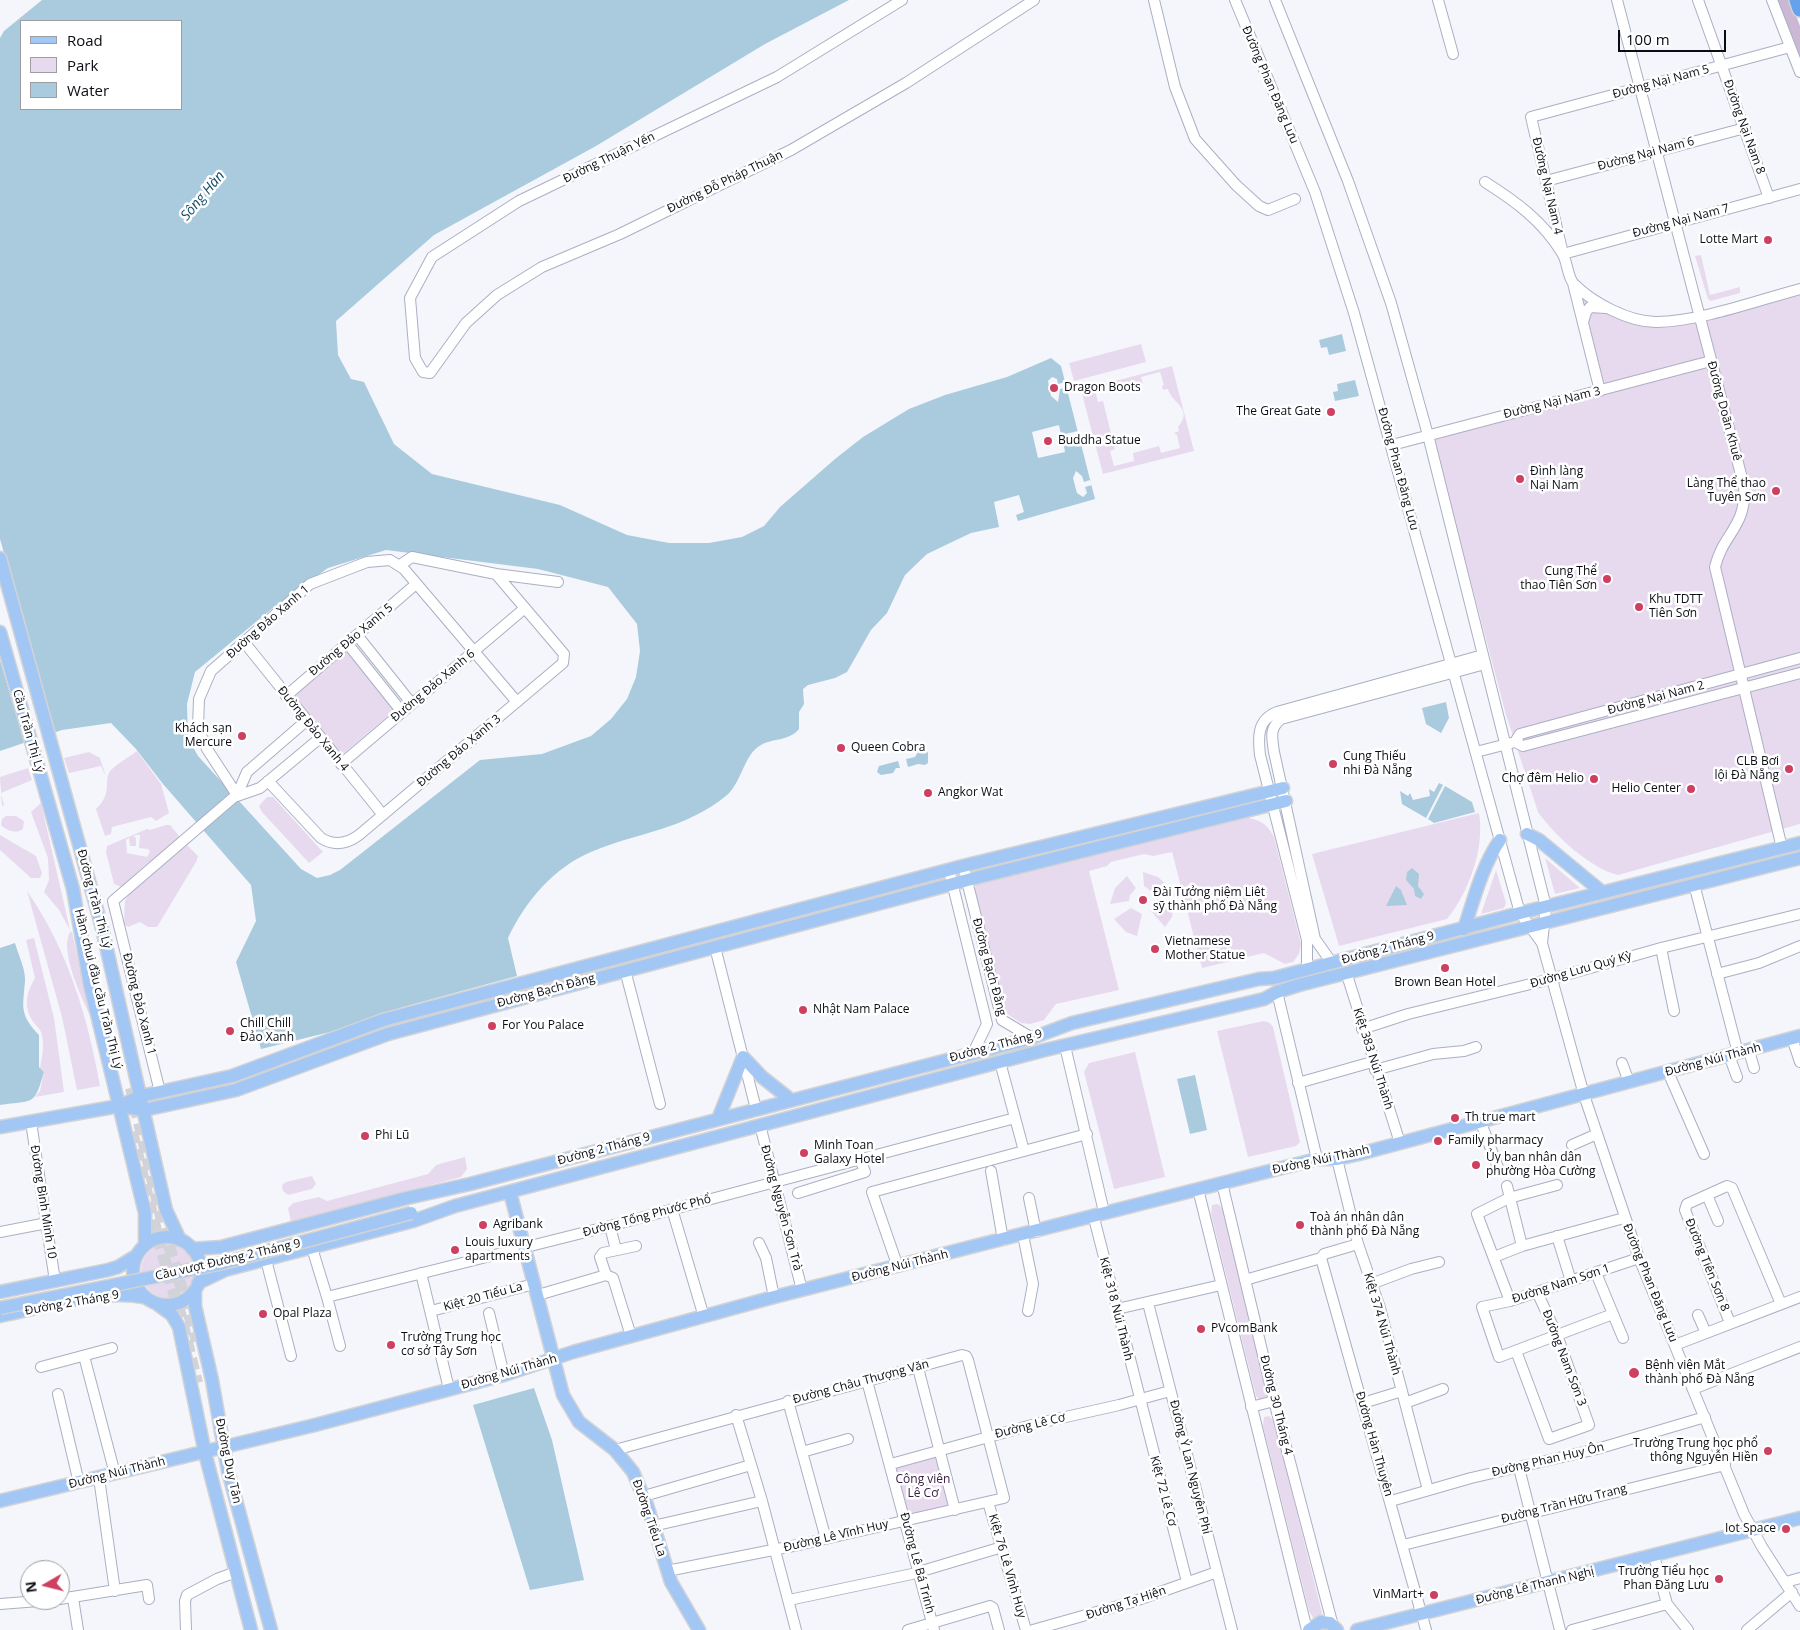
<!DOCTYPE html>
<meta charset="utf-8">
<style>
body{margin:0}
#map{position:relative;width:1800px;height:1630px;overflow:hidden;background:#f5f6fb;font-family:"Open Sans",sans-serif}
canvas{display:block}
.legend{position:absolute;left:20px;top:20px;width:162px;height:90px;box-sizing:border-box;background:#fff;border:1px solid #9d9ea1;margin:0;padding:6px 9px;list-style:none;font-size:15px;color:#0b0d14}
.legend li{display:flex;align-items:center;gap:10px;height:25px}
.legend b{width:25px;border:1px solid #9d9ea1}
.north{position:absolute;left:20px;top:1560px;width:50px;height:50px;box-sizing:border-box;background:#fff;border:1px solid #9d9ea1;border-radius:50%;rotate:262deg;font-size:14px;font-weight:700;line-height:20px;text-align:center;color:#0b0d14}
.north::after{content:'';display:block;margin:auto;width:18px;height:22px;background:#ce3f60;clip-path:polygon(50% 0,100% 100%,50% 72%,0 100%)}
.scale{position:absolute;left:1618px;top:30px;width:108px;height:22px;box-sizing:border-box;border:2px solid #0b0d14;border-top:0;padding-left:6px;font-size:15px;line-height:18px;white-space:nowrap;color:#0b0d14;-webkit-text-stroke:4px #fff;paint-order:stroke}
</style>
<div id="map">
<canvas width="1800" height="1630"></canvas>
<ul class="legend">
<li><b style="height:6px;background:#a3c7f4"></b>Road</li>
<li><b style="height:14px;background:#e7daee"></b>Park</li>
<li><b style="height:14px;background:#aacbde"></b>Water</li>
</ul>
<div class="north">N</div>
<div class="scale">100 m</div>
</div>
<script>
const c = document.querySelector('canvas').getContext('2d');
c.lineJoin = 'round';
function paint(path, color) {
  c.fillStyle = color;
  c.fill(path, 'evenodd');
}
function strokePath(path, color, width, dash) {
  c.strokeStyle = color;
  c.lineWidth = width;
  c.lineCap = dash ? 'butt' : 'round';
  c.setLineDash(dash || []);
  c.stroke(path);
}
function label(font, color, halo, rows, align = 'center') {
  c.font = font + ' "Open Sans",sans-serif';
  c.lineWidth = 5;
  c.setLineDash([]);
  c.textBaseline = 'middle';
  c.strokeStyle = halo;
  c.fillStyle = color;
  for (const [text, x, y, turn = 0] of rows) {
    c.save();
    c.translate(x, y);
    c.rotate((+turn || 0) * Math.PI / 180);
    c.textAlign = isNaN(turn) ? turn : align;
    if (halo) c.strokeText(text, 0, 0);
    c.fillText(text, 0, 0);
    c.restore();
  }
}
paint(new Path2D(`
 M1701,255L1710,295L1740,287V293L1711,301L1708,299L1695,256Z
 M1578,290L1654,325L1800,291V824L1618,875C1591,869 1554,835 1538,812L1506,715L1433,438L1603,393Z
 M1141,344L1146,362L1074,381L1069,363Z
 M1172,366L1194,451L1103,474L1081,390ZM1160,372L1164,385L1162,386L1163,390L1168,389C1172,404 1194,408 1178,427L1179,431L1174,433L1177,435L1180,448L1161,453L1159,446L1133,453L1134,461L1114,466L1110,451L1115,449L1103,401L1098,402L1095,390L1115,385L1117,391L1143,384L1141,377Z
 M345,650L354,651L395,710L344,753L336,750L295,698V692Z
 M137,751L161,784L169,813L156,821L151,817L112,827L111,834L105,836L96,809C114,792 102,781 111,770C118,763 129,757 137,751Z
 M89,752L100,758L106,777L101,766L69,773L64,758Z
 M28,768L32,780L1,793L4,805L2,806L0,777Z
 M267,797H273L323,852L309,863L262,812L259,806Z
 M41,803L70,930L59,910L44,892L49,880L48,858L31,812Z
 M1479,813C1485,848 1469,892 1447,919L1339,946L1312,854Z
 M6,816H16L24,821L23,829C17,834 7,831 1,825L2,819Z
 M1242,817C1258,819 1266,822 1274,837L1301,944L1299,954L1293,962L1285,964L1264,953L1202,968L1172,852L1153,856L1144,854L1111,862L1107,866L1089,871L1119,990L1056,1004L1044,1020L1030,1024L1021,1023L1006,1013L974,892L976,885L983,881L1132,846Z
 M166,825H170L179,836L177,841L144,866L122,887L114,884L106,852L107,846L147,829L150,830ZM137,835H140L139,848L148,849L150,851L147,857L127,853L126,840L129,838L130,846H136V838L133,836Z
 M0,835L36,856L42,873L40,878H31L0,850Z
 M187,845L198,856L196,862L157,927H148L140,922L128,927L124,924L125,901L130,892Z
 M1795,850L1796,851L1555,914V912Z
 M1545,858L1580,888L1555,894Z
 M1496,870L1506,903L1504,908L1481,914Z
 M1143,872L1158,877L1169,887L1155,894L1144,886Z
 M1127,876L1136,888L1130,895L1129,901L1110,904L1115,888Z
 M27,891C67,948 88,1017 100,1086L77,1090L62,1017Z
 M1157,900L1174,901L1172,917L1165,927L1151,911Z
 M1131,908L1142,914L1137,936L1126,932L1114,919Z
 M1514,923L1516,925L1301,980L1300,978Z
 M70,932H72L90,1016C82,998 59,951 70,932Z
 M34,938L54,1018L64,1092L35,1097L40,1091L44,1072L40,1068C42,1056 45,1045 41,1032C39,1027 34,1024 32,1020C23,1005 27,992 35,978L26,940Z
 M1264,1021L1270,1023L1273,1027L1300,1142L1296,1146L1248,1157L1217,1031Z
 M1135,1052L1165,1177L1114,1189L1084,1072L1089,1063Z
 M465,1157L467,1169L461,1177L291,1222L288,1208L293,1203L319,1197L327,1201L428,1174L436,1165Z
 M312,1176L316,1184L312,1189L288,1195L283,1191L282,1185L286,1182Z
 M1218,1204L1223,1209L1268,1394L1264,1399L1260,1400L1256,1396L1211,1214L1212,1205Z
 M141 1271a27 27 0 1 1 54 0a27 27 0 1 1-54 0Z
 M1269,1416L1274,1421L1322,1613L1321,1616L1314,1619L1309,1611L1263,1426L1264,1417Z
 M939,1453L952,1508L908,1518L894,1465Z`), '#e7daee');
paint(new Path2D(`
 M1777,0H1790L1800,26V60Z`), '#cab8d5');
paint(new Path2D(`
 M42,0H849L765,44L596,146L434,235L336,321L338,355L351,379L364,382L394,444L432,474L560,505L627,535L669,543H709L742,537L764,526L780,507L835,459L863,437L909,409L945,395L1007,377L1051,358L1061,366L1095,499L1018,521L1016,515L1024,512L1019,495L994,502L999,527L971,533L927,554L905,575L887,613L871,630L847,672L835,678L808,685L803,689L804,704L799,712V729C790,741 773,738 761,745C744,754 742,782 727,795C685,830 638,832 591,852C553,868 525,902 508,938L517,976L403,1007L330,1032L261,1049L236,962L256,921L251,885L163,784L136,749L111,723L62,730L0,751V38L4,31ZM21,21H181V109H21ZM386,550L538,569L608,587L637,624L640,651L636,677L627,699L611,719L591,736L542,754L480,760L340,870L330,875L317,878L301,869L198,756L188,738L187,704L195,672L279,603L328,568Z
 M1342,334L1346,351L1329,355L1327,347L1321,348L1319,340Z
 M1355,380L1359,396L1335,401L1333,392L1338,391L1337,384Z
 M1446,702L1449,718L1441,733L1426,724L1422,708Z
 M920,748H925L928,753V763L925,765L918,764L908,767L906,759L915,757Z
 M898,761L900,768H896L893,773L881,775L877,772L879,766Z
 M1439,783L1443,785L1426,818L1402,804L1400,791L1408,796L1410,793L1413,800L1430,796L1429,789L1434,792Z
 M1445,786L1472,802L1475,812L1434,823L1428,819Z
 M1412,868L1419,874L1418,886L1424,894L1421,899L1415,896L1414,889L1406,880L1407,872Z
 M1396,886L1401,890L1407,905L1386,906Z
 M15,943C18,954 26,970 25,981C23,1007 19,1014 39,1035V1067L44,1072C34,1106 35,1100 0,1105V948Z
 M1195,1075L1207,1130L1190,1134L1177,1079Z
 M534,1388L552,1440L584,1580L530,1590L473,1405Z`), '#aacbde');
paint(new Path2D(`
 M1052,377L1057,379L1058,384L1066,382L1067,387L1060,389L1058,402L1051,396L1048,381Z
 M1059,425L1061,435L1078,431L1079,436L1063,441L1065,452L1038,458L1032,432Z
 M1076,471L1082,476L1084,482L1090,480L1092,485L1085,487L1087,493L1083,497L1077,493L1073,478Z
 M0,539L56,735L25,745L0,660Z`), '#f5f6fb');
strokePath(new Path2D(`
 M131,1088L163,1225L197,1341
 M132,1132L155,1227L181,1317L197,1383`), '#d2d3d8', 12, [12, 6]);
const minor = new Path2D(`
 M902,0L777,77L519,201L432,257L410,298L415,358L423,372L430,373L466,323L497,295L542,267L620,234L791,150L906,83L1034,0
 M1154,0L1175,87L1195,139L1236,185L1259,206L1268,210L1295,199
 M1235,0L1315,192L1354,313L1520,913L1542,943
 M1275,0L1348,181L1391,303L1428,435L1546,907L1542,943L1584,1095L1639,1258L1744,1514L1762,1547L1800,1606
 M1438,0L1453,54
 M1617,0L1744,486C1747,527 1723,533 1715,567L1782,848
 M1698,0L1769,198
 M1772,0L1800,72
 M1790,47L1531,117L1563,254L1800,189
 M1546,181L1745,128
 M1485,182C1515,201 1543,221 1562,253C1568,262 1567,277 1574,284C1593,303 1629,322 1656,322C1702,321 1755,301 1800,289
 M1573,283L1600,391
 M1583,322L1586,312L1590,307L1606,308
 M1392,445L1711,361
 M400,565L412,557L496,574L558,582
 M357,635L412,704
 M244,642L383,815
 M347,643L402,712
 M286,696L416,584
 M1515,742L1520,734L1800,658
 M1476,752L1515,742L1523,746L1800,673
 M341,764L525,608
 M268,781L321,838C334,846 347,844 359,835L563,663L564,654L496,574
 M237,795L207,749L198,728L199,699L211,671L310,584L367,562L390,560L404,569L517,702
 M237,795L247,772L306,721
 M949,870L987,1024L973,1053
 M965,873L1002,1020L1032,1038
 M1694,884L1738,1053
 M715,947L756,1109
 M1661,948L1674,1011
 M1332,963L1315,939L1274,752C1272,737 1269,729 1281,719L1485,664
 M1307,969V940L1260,755C1258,737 1257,720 1277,712L1483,655
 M625,970L660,1104
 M1717,974L1759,963L1800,946
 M1347,975L1400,1143
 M1277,992L1317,1159
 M1362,1029L1408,1014L1551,979L1661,948L1800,914
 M1792,1038L1800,1062
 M1065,1046L1104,1212
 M1749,1051L1754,1068
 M1729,1055L1737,1077
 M1000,1062L1024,1151
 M1622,1063L1629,1082
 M1375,1070L1433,1054L1464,1051L1476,1047
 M1668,1072L1704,1154
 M1298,1083L1372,1062
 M160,1092L113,901L234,797L260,788L320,738
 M31,1122L55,1281
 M1481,1123L1499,1170
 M760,1125L802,1290
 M1572,1145L1597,1134
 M1337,1159L1358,1244L1380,1308L1428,1490
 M991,1171L1003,1240
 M1222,1183L1274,1401L1333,1626
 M1507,1186L1522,1246
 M1198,1189L1307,1630
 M798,1193L865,1172L860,1159
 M1707,1195L1718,1221
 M1029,1198L1036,1232
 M672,1209L704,1317
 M1094,1218L1187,1582
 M610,1226L616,1250
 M0,1232L47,1223
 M1023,1235L1033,1284L1028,1311
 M1557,1236L1571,1281
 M759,1243L766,1258L774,1297
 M312,1248L327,1297L610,1226L1015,1118
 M1494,1257L1522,1246L1624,1218
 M1321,1258L1426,1630
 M266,1260L291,1356
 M898,1267L872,1192L1087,1134
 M421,1273L449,1389
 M1596,1273L1623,1338
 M1245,1280L1321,1258L1324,1254L1358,1244
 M1371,1284L1411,1269L1439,1262
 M538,1295L606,1275
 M327,1297L340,1346
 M1510,1301L1477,1214L1509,1198L1557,1185
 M1148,1303L1232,1630
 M1117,1309L1221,1285
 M431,1311L534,1284
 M489,1313L504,1375
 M1613,1314L1499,1357L1482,1307L1510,1301L1639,1258
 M1698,1315L1706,1333
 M1730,1323L1685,1210L1687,1204L1727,1186L1732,1188L1781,1304
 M631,1336L613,1278L606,1275L600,1257L603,1253L636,1246
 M1675,1345L1800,1297
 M1516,1351L1549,1439L1589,1425L1557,1335L1537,1292
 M84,1356L115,1474
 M41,1367L112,1348
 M918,1368L955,1510
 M867,1381L934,1630
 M1693,1389L1800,1347
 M58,1394L79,1483
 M788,1401L826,1539
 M1363,1403L1402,1391
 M1405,1403L1443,1389
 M1251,1407L1274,1401
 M736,1415L762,1501L796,1630
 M615,1450L962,1355L966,1356L968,1360L1004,1498L803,1544L667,1571
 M802,1452L848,1439
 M891,1464L1039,1423L1119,1405L1170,1391
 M1519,1468L1560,1630
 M99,1478L115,1591
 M644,1496L751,1465
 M1391,1501L1471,1478L1597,1449L1705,1417
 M988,1502L1026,1630
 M653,1526L762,1501
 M1403,1545L1725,1465
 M1654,1556L1667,1604L1688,1630
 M1786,1582L1800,1578
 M73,1598L78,1630
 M60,1599L147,1585L149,1599
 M789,1600L912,1574L1002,1547
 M0,1604L52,1600
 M186,1630L185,1601L187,1595L217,1579L236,1572
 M908,1630L990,1606L993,1608L999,1630
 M1033,1630L1132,1602L1217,1572
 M1572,1630L1667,1604
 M1747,1630L1792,1592`);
const major = new Path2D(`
 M0,558L102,928L166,1210L180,1240
 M0,632L73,889L90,985L145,1213V1245
 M1527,834L1539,840L1602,892
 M1464,929C1474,899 1482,866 1500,840
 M119,1106L144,1110L236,1090L388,1034L979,877L1286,801
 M718,1119L743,1057L762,1077L791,1100
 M0,1127L119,1106L141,1096L232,1076L383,1020L963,866L1283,788
 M510,1192L563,1395L579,1422L615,1450L633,1472L647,1505L671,1582L699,1630
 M133 1271a34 34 0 1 1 68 0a34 34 0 1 1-68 0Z
 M192,1249L221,1247L407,1198L470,1184L1032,1038L1072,1023L1259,979L1274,978L1520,913L1800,843
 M198,1283L225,1270L413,1221L455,1206L1045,1050L1264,999L1277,992L1299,985L1800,858
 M195,1290V1306L212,1380L228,1471L271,1630
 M0,1292L108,1270L118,1267L136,1256
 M157,1304L172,1315L179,1327L205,1453L251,1630
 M0,1316C45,1307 99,1289 144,1297
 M0,1501L315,1425L504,1375L573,1352L774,1297L1317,1159H1337L1359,1154L1800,1036
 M1309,1630L1321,1622L1330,1623L1337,1630
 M1357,1630L1800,1518`);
const highway = new Path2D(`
 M1797,0L1800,9`);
strokePath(minor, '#aaafc4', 12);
strokePath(major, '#d3d3d5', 15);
strokePath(highway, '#d3d3d5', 18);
strokePath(minor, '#fff', 10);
strokePath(major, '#a3c7f4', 12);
strokePath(highway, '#66a1ec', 15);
const majorBridge = new Path2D(`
 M0,1308L223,1263L411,1213`);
strokePath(majorBridge, '#d3d3d5', 15, []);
strokePath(majorBridge, '#a3c7f4', 12);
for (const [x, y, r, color] of [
 [1768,240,5,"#ce3f60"],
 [1054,388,5,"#ce3f60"],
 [1331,412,5,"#ce3f60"],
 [1048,441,5,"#ce3f60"],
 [1520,479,5,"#ce3f60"],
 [1776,491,5,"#ce3f60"],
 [1607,579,5,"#ce3f60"],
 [1639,607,5,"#ce3f60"],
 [242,736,5,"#ce3f60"],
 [841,748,5,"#ce3f60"],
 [1333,764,5,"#ce3f60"],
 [1789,769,5,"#ce3f60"],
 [1594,779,5,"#ce3f60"],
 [1691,789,5,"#ce3f60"],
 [928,793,5,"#ce3f60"],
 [1143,900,5,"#ce3f60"],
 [1155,949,5,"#ce3f60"],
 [1445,968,5,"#ce3f60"],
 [803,1010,5,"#ce3f60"],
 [492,1026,5,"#ce3f60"],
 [230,1031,5,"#ce3f60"],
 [1455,1118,5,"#ce3f60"],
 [365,1136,5,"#ce3f60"],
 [1438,1141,5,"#ce3f60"],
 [804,1153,5,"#ce3f60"],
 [1476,1165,5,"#ce3f60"],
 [483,1225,5,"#ce3f60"],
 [1300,1225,5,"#ce3f60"],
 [455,1250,5,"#ce3f60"],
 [263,1314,5,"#ce3f60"],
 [1201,1329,5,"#ce3f60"],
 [391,1345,5,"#ce3f60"],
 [1634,1373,6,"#ce3f60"],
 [1768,1451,5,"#ce3f60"],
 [1786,1529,5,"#ce3f60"],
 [1719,1579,5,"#ce3f60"],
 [1434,1595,5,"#ce3f60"]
]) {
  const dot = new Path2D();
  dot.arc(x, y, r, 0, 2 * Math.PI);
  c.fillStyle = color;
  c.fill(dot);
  strokePath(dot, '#fff', 2);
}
label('12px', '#0b0d14', '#fff', [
 ["Đường Nại Nam 5",1661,82,-15],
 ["Đường Phan Đăng Lưu",1270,85,67],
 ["Đường Nại Nam 8",1744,127,70],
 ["Đường Nại Nam 6",1646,154,-15],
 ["Đường Thuận Yến",609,158,-26],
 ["Đường Đỗ Pháp Thuận",725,182,-26],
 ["Đường Nại Nam 4",1547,186,77],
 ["Đường Nại Nam 7",1681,221,-15],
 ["Đường Nại Nam 3",1552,403,-14],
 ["Đường Doãn Khuê",1724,411,75],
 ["Đường Phan Đăng Lưu",1398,469,75],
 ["Đường Đảo Xanh 1",268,622,-41],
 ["Đường Đảo Xanh 5",351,640,-40],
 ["Đường Đảo Xanh 6",433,686,-40],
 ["Đường Nại Nam 2",1656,698,-15],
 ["Đường Đảo Xanh 4",313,729,51],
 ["Cầu Trần Thị Lý",28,731,74],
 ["Đường Đảo Xanh 3",459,751,-40],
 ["Đường Trần Thị Lý",94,899,75],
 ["Đường 2 Tháng 9",1388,948,-15],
 ["Đường Bạch Đằng",989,967,75],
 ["Đường Lưu Quý Kỳ",1581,970,-16],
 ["Hầm chui đầu cầu Trần Thị Lý",98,989,76],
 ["Đường Bạch Đằng",546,991,-15],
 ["Đường Đảo Xanh 1",139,1004,76],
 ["Đường 2 Tháng 9",996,1046,-15],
 ["Kiệt 383 Núi Thành",1373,1059,72],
 ["Đường Núi Thành",1713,1060,-15],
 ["Đường 2 Tháng 9",604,1149,-15],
 ["Đường Núi Thành",1321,1160,-12],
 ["Đường Bình Minh 10",43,1202,81],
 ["Đường Nguyễn Sơn Trà",781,1208,75],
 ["Đường Tống Phước Phổ",647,1216,-15],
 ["Cầu vượt Đường 2 Tháng 9",228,1260,-13],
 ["Đường Tiên Sơn 8",1707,1265,68],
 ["Đường Núi Thành",900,1266,-14],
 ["Đường Phan Đăng Lưu",1650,1283,68],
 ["Đường Nam Sơn 1",1561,1284,-18],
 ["Kiệt 20 Tiểu La",483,1297,-15],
 ["Đường 2 Tháng 9",72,1303,-10],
 ["Kiệt 318 Núi Thành",1116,1309,76],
 ["Kiệt 374 Núi Thành",1382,1324,74],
 ["Đường Nam Sơn 3",1564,1358,69],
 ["Đường Núi Thành",509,1372,-16],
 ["Đường Châu Thượng Văn",861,1382,-15],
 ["Đường 30 Tháng 4",1276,1405,76],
 ["Đường Lê Cơ",1030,1426,-14],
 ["Đường Hàn Thuyên",1374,1444,74],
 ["Đường Phan Huy Ôn",1548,1460,-13],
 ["Đường Duy Tân",228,1461,78],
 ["Đường Ỷ Lan Nguyên Phi",1190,1467,76],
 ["Đường Núi Thành",117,1473,-14],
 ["Kiệt 72 Lê Cơ",1163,1491,75],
 ["Đường Trần Hữu Trang",1564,1504,-14],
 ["Đường Tiểu La",649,1518,71],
 ["Đường Lê Vĩnh Huy",836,1536,-13],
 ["Đường Lê Bá Trinh",917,1563,75],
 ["Kiệt 76 Lê Vĩnh Huy",1007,1566,74],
 ["Đường Lê Thanh Nghị",1535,1586,-14],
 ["Đường Tạ Hiện",1126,1603,-18]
]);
label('12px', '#0b0d14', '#fff', [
 ["Lotte Mart",1758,240,"right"],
 ["Dragon Boots",1064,388],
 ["The Great Gate",1321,412,"right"],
 ["Buddha Statue",1058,441],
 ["Đình làng",1530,472],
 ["Nại Nam",1530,486],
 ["Làng Thể thao",1766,484,"right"],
 ["Tuyên Sơn",1766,498,"right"],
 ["Cung Thể",1597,572,"right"],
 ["thao Tiên Sơn",1597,586,"right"],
 ["Khu TDTT",1649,600],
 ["Tiên Sơn",1649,614],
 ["Khách sạn",232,729,"right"],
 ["Mercure",232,743,"right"],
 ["Queen Cobra",851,748],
 ["Cung Thiếu",1343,757],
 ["nhi Đà Nẵng",1343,771],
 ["CLB Bơi",1779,762,"right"],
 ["lội Đà Nẵng",1779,776,"right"],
 ["Chợ đêm Helio",1584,779,"right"],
 ["Helio Center",1681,789,"right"],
 ["Angkor Wat",938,793],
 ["Đài Tưởng niệm Liệt",1153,893],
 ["sỹ thành phố Đà Nẵng",1153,907],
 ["Vietnamese",1165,942],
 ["Mother Statue",1165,956],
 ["Brown Bean Hotel",1445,983,"center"],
 ["Nhật Nam Palace",813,1010],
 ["Chill Chill",240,1024],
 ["Đảo Xanh",240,1038],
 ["For You Palace",502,1026],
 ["Th true mart",1465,1118],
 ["Phi Lũ",375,1136],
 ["Family pharmacy",1448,1141],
 ["Minh Toan",814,1146],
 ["Galaxy Hotel",814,1160],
 ["Ủy ban nhân dân",1486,1158],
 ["phường Hòa Cường",1486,1172],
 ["Toà án nhân dân",1310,1218],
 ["thành phố Đà Nẵng",1310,1232],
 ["Agribank",493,1225],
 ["Louis luxury",465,1243],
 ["apartments",465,1257],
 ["Opal Plaza",273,1314],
 ["PVcomBank",1211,1329],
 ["Trường Trung học",401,1338],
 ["cơ sở Tây Sơn",401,1352],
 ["Bệnh viện Mắt",1645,1366],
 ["thành phố Đà Nẵng",1645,1380],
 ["Trường Trung học phổ",1758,1444,"right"],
 ["thông Nguyễn Hiền",1758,1458,"right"],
 ["Iot Space",1776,1529,"right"],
 ["Trường Tiểu học",1709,1572,"right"],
 ["Phan Đăng Lưu",1709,1586,"right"],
 ["VinMart+",1424,1595,"right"]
], 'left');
label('12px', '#3a2047', '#fff', [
 ["Công viên",923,1480],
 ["Lê Cơ",923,1494]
]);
label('italic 14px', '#144d69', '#fff', [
 ["Sông Hàn",203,196,-50]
]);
</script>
